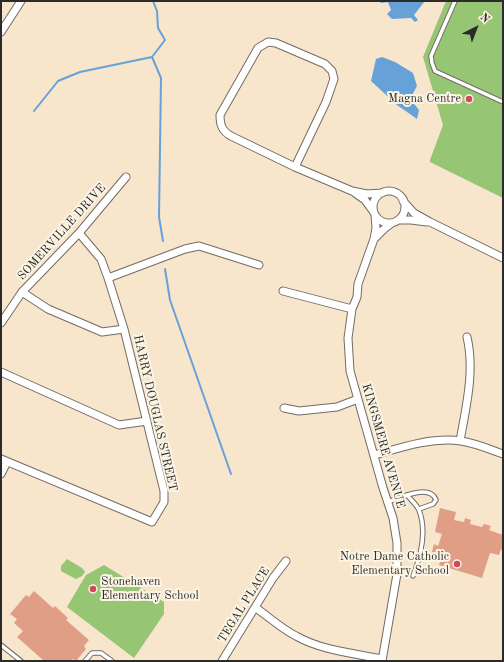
<!DOCTYPE html>
<style>
body{margin:0}
#map{position:relative;width:504px;height:662px;overflow:hidden;background:#f7e5cc;font-family:"Old Standard TT",serif}
canvas{display:block}
.frame{position:absolute;inset:0;border:2px solid #2b2b2b;pointer-events:none}
.north{position:absolute;left:456px;top:8px;width:40px;height:40px;-webkit-text-stroke:3px #fcf5e5;paint-order:stroke;rotate:42deg;font-size:11px;font-weight:700;line-height:16px;text-align:center;color:#2b2b2b}
.north::after{content:'';display:block;margin:auto;width:14px;height:18px;background:#2b2b2b;clip-path:polygon(50% 0,100% 100%,50% 72%,0 100%)}
</style>
<div id="map">
<canvas width="504" height="662"></canvas>
<div class="frame"></div>
<div class="north">N</div>
</div>
<script>
const c = document.querySelector('canvas').getContext('2d');
c.lineJoin = 'round';
function paint(path, color) {
  c.fillStyle = color;
  c.fill(path, 'evenodd');
}
function strokePath(path, color, width, dash) {
  c.strokeStyle = color;
  c.lineWidth = width;
  c.lineCap = dash ? 'butt' : 'round';
  c.setLineDash(dash || []);
  c.stroke(path);
}
function label(font, color, halo, rows, align = 'center') {
  c.font = font + ' "Old Standard TT",serif';
  c.lineWidth = 4;
  c.setLineDash([]);
  c.textBaseline = 'middle';
  c.strokeStyle = halo;
  c.fillStyle = color;
  for (const [text, x, y, turn = 0] of rows) {
    c.save();
    c.translate(x, y);
    c.rotate((+turn || 0) * Math.PI / 180);
    c.textAlign = isNaN(turn) ? turn : align;
    if (halo) c.strokeText(text, 0, 0);
    c.fillText(text, 0, 0);
    c.restore();
  }
}
paint(new Path2D(`
 M446,1H503V198L430,162V160L443,125L423,57Z
 M67,559L82,568L85,572L82,576L76,579L61,571V566Z
 M104,565L164,602V614L134,658L67,607L86,575Z`), '#96c574');
paint(new Path2D(`
 M380,1H425L414,15L418,20L415,22L411,18L392,19L387,14L391,10L388,2L381,3Z
 M382,57L395,62L413,73L417,86L410,99L419,110L417,119L397,105L371,81L376,59Z`), '#66a2d7');
strokePath(new Path2D(`
 M152,57L161,78L159,217L163,241
 M34,111L58,81L80,72L152,57L165,40L158,28L157,11L153,1
 M165,269L170,300L231,474`), '#66a2d7', 2);
paint(new Path2D(`
 M440,508L456,512L454,520L464,522L465,518L471,520L470,524L482,527L484,524L491,526L489,530L503,535V551L501,549L499,555L490,553L482,578L439,565L440,562L430,560L434,544L438,546L442,534L435,532Z
 M34,591L53,608L55,606L68,618L66,620L89,640L84,646L86,649L76,661L73,659L71,661H44L17,637L23,631L14,623L17,619L10,614L26,595L29,597Z`), '#e19e87');
const service = new Path2D(`
 M455,1L431,56L432,63L435,71L503,102
 M407,495C411,500 417,505 419,510C427,531 421,556 413,576
 M388,502C399,498 430,483 436,500L433,504L419,509
 M1,645L21,661
 M85,661L92,653H101L112,661`);
const minor = new Path2D(`
 M1,32L21,1
 M295,167L326,102L334,79L332,71L325,64L276,43L268,42L258,48L220,115C220,125 222,131 231,136L295,167L352,191L367,194L382,193
 M373 207a16 16 0 1 1 32 0a16 16 0 1 1-32 0Z
 M355,193L365,200L373,211
 M403,201L414,213L430,222L503,258
 M375,215L376,228L374,239L358,284L357,297L352,309L348,338L350,371L383,488L393,518L397,543V574L382,661
 M398,220H411L427,222
 M374,239L384,229L392,223
 M108,278L185,249L199,246L259,265
 M283,291L352,309
 M22,292L48,309L102,332L124,329
 M1,323L22,292L79,233L126,177
 M1,372L119,425L147,421
 M284,408L299,411L337,407L358,399
 M460,441C466,407 475,371 467,337
 M375,455C402,447 432,437 461,441C475,443 489,449 503,454
 M1,459L152,522L164,502V491L124,329L108,278L101,259L79,233
 M1,474L7,462
 M256,608C269,617 282,629 296,636C323,651 353,653 382,659
 M222,661L273,578L286,561`);
strokePath(service, '#726c63', 5.5);
strokePath(minor, '#726c63', 9);
strokePath(service, '#fff', 3.5);
strokePath(minor, '#fff', 7);
for (const [x, y, r, color] of [
 [469,99,4,"#d1495b"],
 [457,564,4,"#d1495b"],
 [93,589,4,"#d1495b"]
]) {
  const dot = new Path2D();
  dot.arc(x, y, r, 0, 2 * Math.PI);
  c.fillStyle = color;
  c.fill(dot);
  strokePath(dot, '#fcf5e5', 1.5);
}
label('12px', '#2b2b2b', '#fcf5e5', [
 ["Magna Centre",461,99],
 ["Notre Dame Catholic",449,557],
 ["Elementary School",449,571],
 ["Stonehaven",101,582,"left"],
 ["Elementary School",101,596,"left"]
], 'right');
label('12px', '#2b2b2b', '#fcf5e5', [
 ["SOMERVILLE DRIVE",62,232,-48],
 ["HARRY DOUGLAS STREET",155,413,77],
 ["KINGSMERE AVENUE",383,446,74],
 ["TEGAL PLACE",244,605,-58]
]);
</script>
